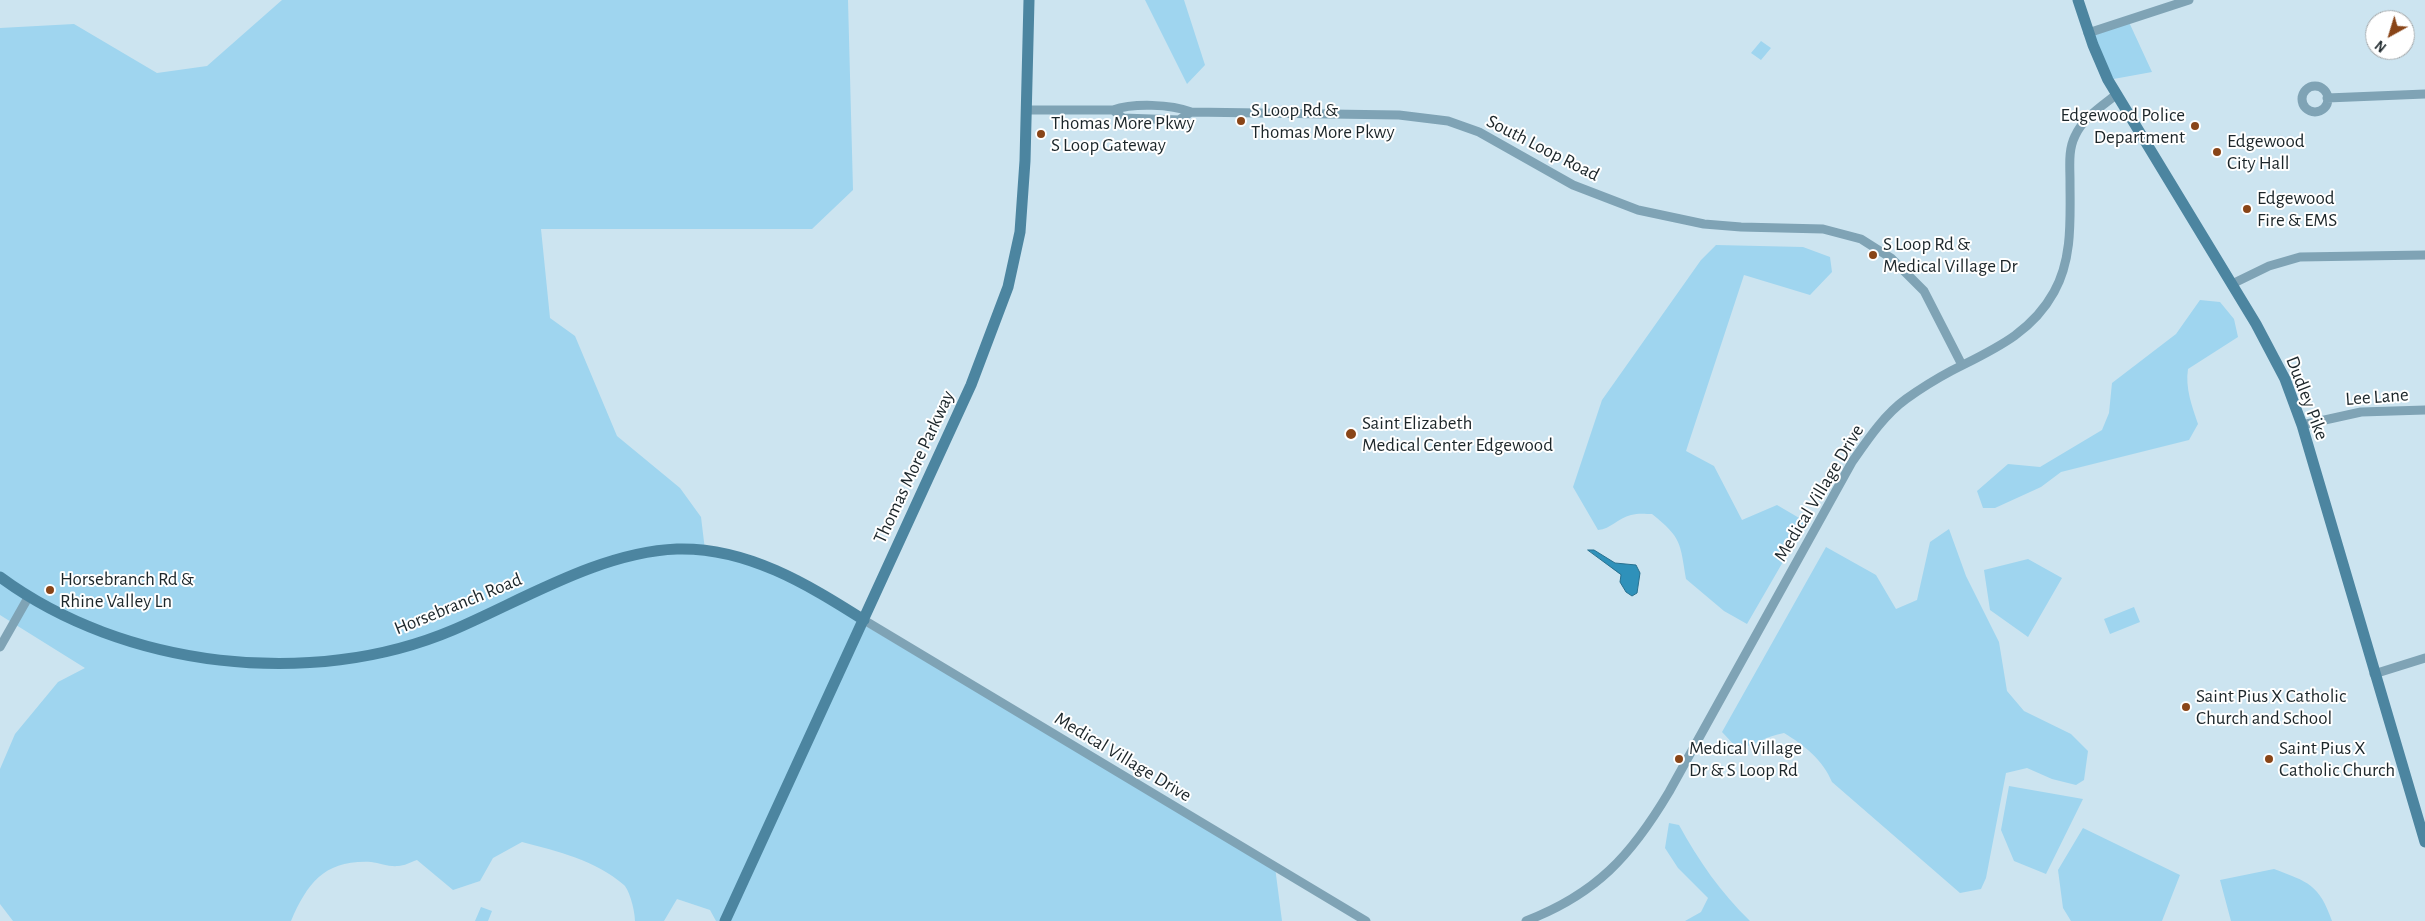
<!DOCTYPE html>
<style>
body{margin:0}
#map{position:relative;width:2425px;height:921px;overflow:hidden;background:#cce4f0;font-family:"Alegreya Sans",sans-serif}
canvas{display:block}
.north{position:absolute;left:2365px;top:10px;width:50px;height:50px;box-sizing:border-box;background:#fff;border:1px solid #a4a8aa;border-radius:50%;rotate:219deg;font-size:14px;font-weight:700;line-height:20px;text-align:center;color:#1c262a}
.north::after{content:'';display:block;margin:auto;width:18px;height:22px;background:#894518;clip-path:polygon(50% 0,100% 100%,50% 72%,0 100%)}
</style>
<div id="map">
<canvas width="2425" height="921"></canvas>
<div class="north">N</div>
</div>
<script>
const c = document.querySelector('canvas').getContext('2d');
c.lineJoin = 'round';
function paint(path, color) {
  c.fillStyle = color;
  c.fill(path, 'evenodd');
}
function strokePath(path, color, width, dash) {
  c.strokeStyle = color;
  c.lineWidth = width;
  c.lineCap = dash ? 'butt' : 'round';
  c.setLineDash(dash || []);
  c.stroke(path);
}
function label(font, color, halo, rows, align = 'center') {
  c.font = font + ' "Alegreya Sans",sans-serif';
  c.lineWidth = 4;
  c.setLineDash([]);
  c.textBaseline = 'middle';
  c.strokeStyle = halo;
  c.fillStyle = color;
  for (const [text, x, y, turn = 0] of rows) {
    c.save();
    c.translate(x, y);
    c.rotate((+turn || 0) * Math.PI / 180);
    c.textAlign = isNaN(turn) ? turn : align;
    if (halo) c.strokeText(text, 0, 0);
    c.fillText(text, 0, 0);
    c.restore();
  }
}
paint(new Path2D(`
 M282,0H848L853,190L812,229H541L550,318L575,336L617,436L680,488L701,517L705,550L759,563L1275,867L1282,921H716L710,910L677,899L664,921H635C635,912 630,891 624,885C595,860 557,851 522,842L493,858L480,881L453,890L417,860C411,862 404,866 398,866C389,867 380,863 371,862C325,860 308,882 291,921H13L0,904V769L15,734L58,682L85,668L0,615V28L74,24L157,73L207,66Z
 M1145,0H1184L1205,65L1187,84Z
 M2128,20L2152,72L2108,80L2088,33Z
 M1761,41L1771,48L1761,60L1751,53Z
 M1716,245L1803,247L1830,257L1832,272L1810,295L1744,275L1686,451L1714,466L1742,520L1777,505L1806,522L1747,624L1724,611L1686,579C1680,543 1682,538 1652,514C1646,514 1638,513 1631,515C1618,518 1611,529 1598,530L1573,487L1602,400L1701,260Z
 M2200,300L2220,302L2234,319L2238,337L2188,369C2185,388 2192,406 2198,424L2189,440L2061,472L2041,487L1995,508H1983L1977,491L2008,464L2040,467L2102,430L2109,413L2112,383L2176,334Z
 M1949,529L1966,576L1999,642L2007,691L2024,711L2071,734L2088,751L2084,780L2076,785L2052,779L2027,768L2006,773L1986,878L1981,889L1960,893L1832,782C1823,760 1804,745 1784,733C1766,736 1755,745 1738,749L1722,732L1826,547L1876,575L1896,609L1917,600L1930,542Z
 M2028,559L2062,578L2028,637L1990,610L1984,570Z
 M2134,607L2140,622L2110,634L2104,619Z
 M2009,786L2083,799L2046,874L2014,861L2001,830Z
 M1669,823L1679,825C1698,860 1721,893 1750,921H1685L1701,912L1708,898L1678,868L1665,848Z
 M2083,828L2180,875L2162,921H2071L2063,908L2058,870Z
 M2274,869C2308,882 2319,884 2332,921H2231L2220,880Z
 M481,907L492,911L488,921H475Z`), '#9fd5ef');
const water = new Path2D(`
 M1588,550H1594L1615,563L1636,565L1640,573L1637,593L1632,596L1626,592L1620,582L1621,575Z`);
paint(water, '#2f91ba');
strokePath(water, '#29718f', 1);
strokePath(new Path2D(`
 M2088,33L2189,0
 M2302 99a13 13 0 1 1 26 0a13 13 0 1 1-26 0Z
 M2327,98L2425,94
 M1026,110H1113C1133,103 1171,104 1191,112L1399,115L1448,121L1479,132L1573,185L1638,210L1704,224L1741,227L1823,229L1861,239L1891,258L1924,291L1962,365
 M1113,110L1123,118L1179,120L1191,112
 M2232,284L2269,266L2300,257L2425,255
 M2302,425L2361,412L2425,410
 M864,620L1366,921
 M0,647L29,596
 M2374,674L2425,658
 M1526,921C1596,894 1631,856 1669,792L1852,462C1868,439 1884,415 1906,399C1920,389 1936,379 1951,371C1992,350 2031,334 2054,292C2073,258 2070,218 2070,181C2070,166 2068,150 2075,136C2083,118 2102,106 2117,94`), '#7fa3b5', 9);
strokePath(new Path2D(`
 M2078,0L2093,45L2108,80L2256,324L2285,379L2302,425L2425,842
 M0,577C123,668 312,690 453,630C523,600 600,552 677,549C747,547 807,584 864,620
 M725,921L971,385L1008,287L1020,232L1025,161L1029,0`), '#4c85a0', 11);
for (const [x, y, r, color] of [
 [1241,121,5,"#894518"],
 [2195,126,5,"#894518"],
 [1041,134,5,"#894518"],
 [2217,152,5,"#894518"],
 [2247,209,5,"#894518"],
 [1873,255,5,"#894518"],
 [1351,434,6,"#894518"],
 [50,590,5,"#894518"],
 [2186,707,5,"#894518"],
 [1679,759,5,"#894518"],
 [2269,759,5,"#894518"]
]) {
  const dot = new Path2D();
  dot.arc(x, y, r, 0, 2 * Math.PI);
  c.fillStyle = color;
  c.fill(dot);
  strokePath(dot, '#fff', 2);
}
label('19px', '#1c262a', '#fff', [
 ["S Loop Rd &",1251,110],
 ["Thomas More Pkwy",1251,132],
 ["Edgewood Police",2185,115,"right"],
 ["Department",2185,137,"right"],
 ["Thomas More Pkwy",1051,123],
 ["S Loop Gateway",1051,145],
 ["Edgewood",2227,141],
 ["City Hall",2227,163],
 ["Edgewood",2257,198],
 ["Fire & EMS",2257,220],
 ["S Loop Rd &",1883,244],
 ["Medical Village Dr",1883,266],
 ["Saint Elizabeth",1362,423],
 ["Medical Center Edgewood",1362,445],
 ["Horsebranch Rd &",60,579],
 ["Rhine Valley Ln",60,601],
 ["Saint Pius X Catholic",2196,696],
 ["Church and School",2196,718],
 ["Medical Village",1689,748],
 ["Dr & S Loop Rd",1689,770],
 ["Saint Pius X",2279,748],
 ["Catholic Church",2279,770]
], 'left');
label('19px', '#1c262a', '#fff', [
 ["South Loop Road",1543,148,27],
 ["Lee Lane",2377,397,-4],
 ["Dudley Pike",2307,398,69],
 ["Thomas More Parkway",914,467,-65],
 ["Medical Village Drive",1819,493,-59],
 ["Horsebranch Road",458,604,-22],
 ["Medical Village Drive",1123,757,31]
]);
</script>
